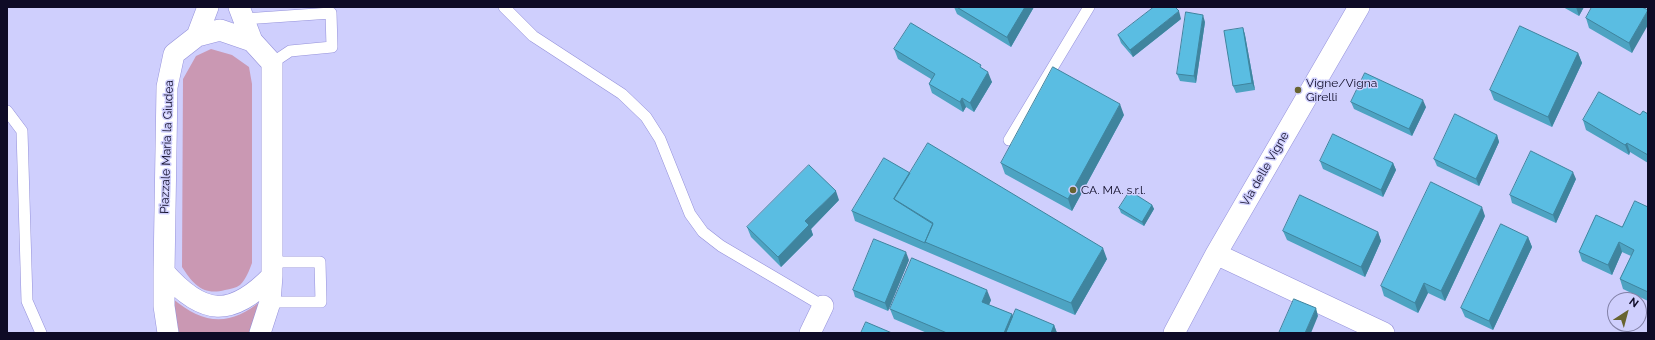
<!DOCTYPE html>
<style>
body{margin:0}
#map{position:relative;width:1655px;height:340px;overflow:hidden;background:#cfcffd;font-family:Raleway,sans-serif}
canvas{display:block}
.frame{position:absolute;inset:0;border:8px solid #0e0b26;pointer-events:none}
.north{position:absolute;left:1607px;top:292px;width:40px;height:40px;box-sizing:border-box;background:#cfcffd;border:1px solid #8281a7;border-radius:50%;rotate:36deg;font-size:11px;font-weight:700;line-height:16px;text-align:center;color:#0e0b26}
.north::after{content:'';display:block;margin:auto;width:14px;height:18px;background:#686431;clip-path:polygon(50% 0,100% 100%,50% 72%,0 100%)}
</style>
<div id="map">
<canvas width="1655" height="340"></canvas>
<div class="frame"></div>
<div class="north">N</div>
</div>
<script>
const c = document.querySelector('canvas').getContext('2d');
c.lineJoin = 'round';
function paint(path, color) {
  c.fillStyle = color;
  c.fill(path, 'evenodd');
}
function strokePath(path, color, width, dash) {
  c.strokeStyle = color;
  c.lineWidth = width;
  c.lineCap = dash ? 'butt' : 'round';
  c.setLineDash(dash || []);
  c.stroke(path);
}
function label(font, color, halo, rows, align = 'center') {
  c.font = font + ' Raleway,sans-serif';
  c.lineWidth = 3;
  c.setLineDash([]);
  c.textBaseline = 'middle';
  c.strokeStyle = halo;
  c.fillStyle = color;
  for (const [text, x, y, turn = 0] of rows) {
    c.save();
    c.translate(x, y);
    c.rotate((+turn || 0) * Math.PI / 180);
    c.textAlign = isNaN(turn) ? turn : align;
    if (halo) c.strokeText(text, 0, 0);
    c.fillText(text, 0, 0);
    c.restore();
  }
}
paint(new Path2D(`
 M211,49L232,55L249,67L252,84V263C249,271 246,279 240,285C236,288 230,289 225,290C203,296 193,284 182,267L183,79L196,56Z
 M172,298C204,325 230,327 262,300L253,333H179Z`), '#ca98b3');
const service = new Path2D(`
 M504,7L533,36L622,94L646,117L660,139L690,214L703,232L721,246L823,306
 M244,19L331,13L332,47L290,51L272,63
 M7,111L22,131L27,301L41,333
 M1009,140L1089,7
 M270,302H321L320,262H272`);
const minor = new Path2D(`
 M239,7L252,41
 M197,36L208,7
 M1216,254L1384,333
 M164,272V306L168,333
 M260,333L270,302L272,276V63L252,41L220,30L197,36L174,54L167,87L164,272C203,316 231,318 272,276
 M810,333L823,306
 M1174,333L1216,254L1359,7`);
strokePath(service, '#9491da', 12);
strokePath(minor, '#9491da', 22);
strokePath(service, '#fff', 11);
strokePath(minor, '#fff', 21);
paint(new Path2D(`
 M954,7H1034L1011,47L957,14Z
 M1563,7H1584L1579,16Z
 M1642,7L1632,53L1589,28L1586,18Z
 M1181,19L1133,57L1121,43L1118,35Z
 M1205,22L1196,83L1180,81L1177,74Z
 M1243,28L1245,35L1255,90L1236,93L1233,86Z
 M894,49L982,69L992,82L974,112L966,107L963,112L932,93L929,84L931,79L898,59Z
 M1578,53L1582,63L1552,127L1494,100L1490,90Z
 M1351,102L1426,107L1412,136L1354,109Z
 M1648,114V163L1630,152L1629,155L1586,130L1583,120Z
 M1124,115L1072,211L1005,174L1001,163Z
 M1497,135L1499,142L1479,186L1437,166L1434,159Z
 M1320,161L1393,163L1396,170L1383,197L1323,169Z
 M910,173L1107,259L1075,315L855,221L852,211Z
 M1576,179L1556,223L1512,203L1510,195Z
 M839,200L811,229L813,235L781,267L751,237L747,227Z
 M1152,205L1154,209L1144,226L1121,213L1119,208Z
 M1648,207V301L1623,289L1620,279L1631,256L1622,252L1612,275L1582,261L1579,252L1622,227Z
 M1485,216L1445,301L1428,293L1418,313L1384,296L1381,286Z
 M1283,231L1378,232L1381,241L1365,277L1287,240Z
 M1528,237L1532,247L1493,330L1465,317L1461,308Z
 M909,260L888,311L855,297L853,290Z
 M991,300L989,305L1012,314L1013,316L1054,325L1057,333H927L894,319L890,309Z`), '#4da3c2');
paint(new Path2D(`
 M1025,7H1034L1011,47L1007,37Z
 M1576,7H1584L1579,16Z
 M1648,10V25L1632,53L1629,43Z
 M1179,11L1181,19L1133,57L1130,50Z
 M1203,15L1205,22L1196,83L1194,76Z
 M1243,28L1245,35L1255,90L1252,83Z
 M1578,53L1582,63L1552,127L1548,117Z
 M988,72L992,82L974,112L970,103Z
 M962,98L966,107L963,112L960,102Z
 M1423,100L1426,107L1412,136L1409,129Z
 M1120,104L1124,115L1072,211L1068,199Z
 M1497,135L1499,142L1479,186L1476,179Z
 M1627,143L1630,152L1629,155L1625,145Z
 M1393,163L1396,170L1383,197L1381,190Z
 M1573,172L1576,179L1556,223L1553,215Z
 M836,191L839,200L811,229L813,235L781,267L778,257L805,221Z
 M1152,205L1154,209L1144,226L1142,222Z
 M1482,207L1485,216L1445,301L1441,291Z
 M1378,232L1381,241L1365,277L1361,267Z
 M1528,237L1532,247L1493,330L1489,321Z
 M1619,242L1622,252L1612,275L1608,265Z
 M1103,248L1107,259L1075,315L1071,303Z
 M906,252L909,260L888,311L885,303Z
 M1424,283L1428,293L1418,313L1415,303Z
 M987,290L991,300L986,312L982,302Z
 M1316,308L1318,316L1311,333H1305Z
 M1012,314L1015,324L1012,333H1004Z
 M1054,325L1057,333H1051Z`), '#3f849e');
const building = new Path2D(`
 M957,7H1025L1007,37Z
 M1154,7H1175L1179,11L1130,50L1118,35Z
 M1592,7H1642L1648,10L1629,43L1586,18Z
 M1186,12L1203,15L1194,76L1177,74Z
 M911,23L981,65L980,67L988,72L970,103L962,98L960,102L929,84L935,74L894,49Z
 M1520,26L1578,53L1548,117L1490,90Z
 M1243,28L1252,83L1233,86L1224,31Z
 M1053,67L1120,104L1068,199L1001,163Z
 M1365,73L1423,100L1409,129L1351,102Z
 M1599,92L1640,115L1643,111L1648,114V155L1627,143L1625,145L1583,120Z
 M1455,114L1497,135L1476,179L1434,159Z
 M1333,134L1393,163L1381,190L1320,161Z
 M928,143L1103,248L1071,303L925,242L933,223L894,199Z
 M1531,151L1573,172L1553,215L1510,195Z
 M884,158L910,173L894,199L895,200L933,224L925,242V243L852,211Z
 M809,165L836,191L805,221L809,225L778,257L747,227Z
 M1431,182L1482,207L1441,291L1424,283L1415,303L1381,286Z
 M1130,191L1152,205L1142,222L1119,208Z
 M1300,195L1378,232L1361,267L1283,231Z
 M1635,201L1648,207V292L1620,279L1634,250L1619,242L1608,265L1579,252L1596,215L1622,227Z
 M1501,224L1528,237L1489,321L1461,308Z
 M874,239L906,252L885,303L853,290Z
 M912,258L987,290L982,302L1012,314L1004,333H947L890,309Z
 M1294,299L1316,308L1305,333H1279Z
 M1016,309L1054,325L1051,333H1006Z
 M866,322L892,333H861Z`);
paint(building, '#5abde2');
strokePath(building, '#3f849e', 1);
for (const [x, y, r, color] of [
 [1298,90,4,"#686431"],
 [1073,190,4,"#686431"]
]) {
  const dot = new Path2D();
  dot.arc(x, y, r, 0, 2 * Math.PI);
  c.fillStyle = color;
  c.fill(dot);
  strokePath(dot, '#cfcffd', 1.5);
}
label('12px', '#0e0b26', '#cfcffd', [
 ["Vigne/Vigna",1306,83],
 ["Girelli",1306,97],
 ["CA. MA. s.r.l.",1081,190]
], 'left');
label('12px', '#0e0b26', '#cfcffd', [
 ["Piazzale Maria la Giudea",167,147,-88],
 ["Via delle Vigne",1265,169,-60]
]);
</script>
